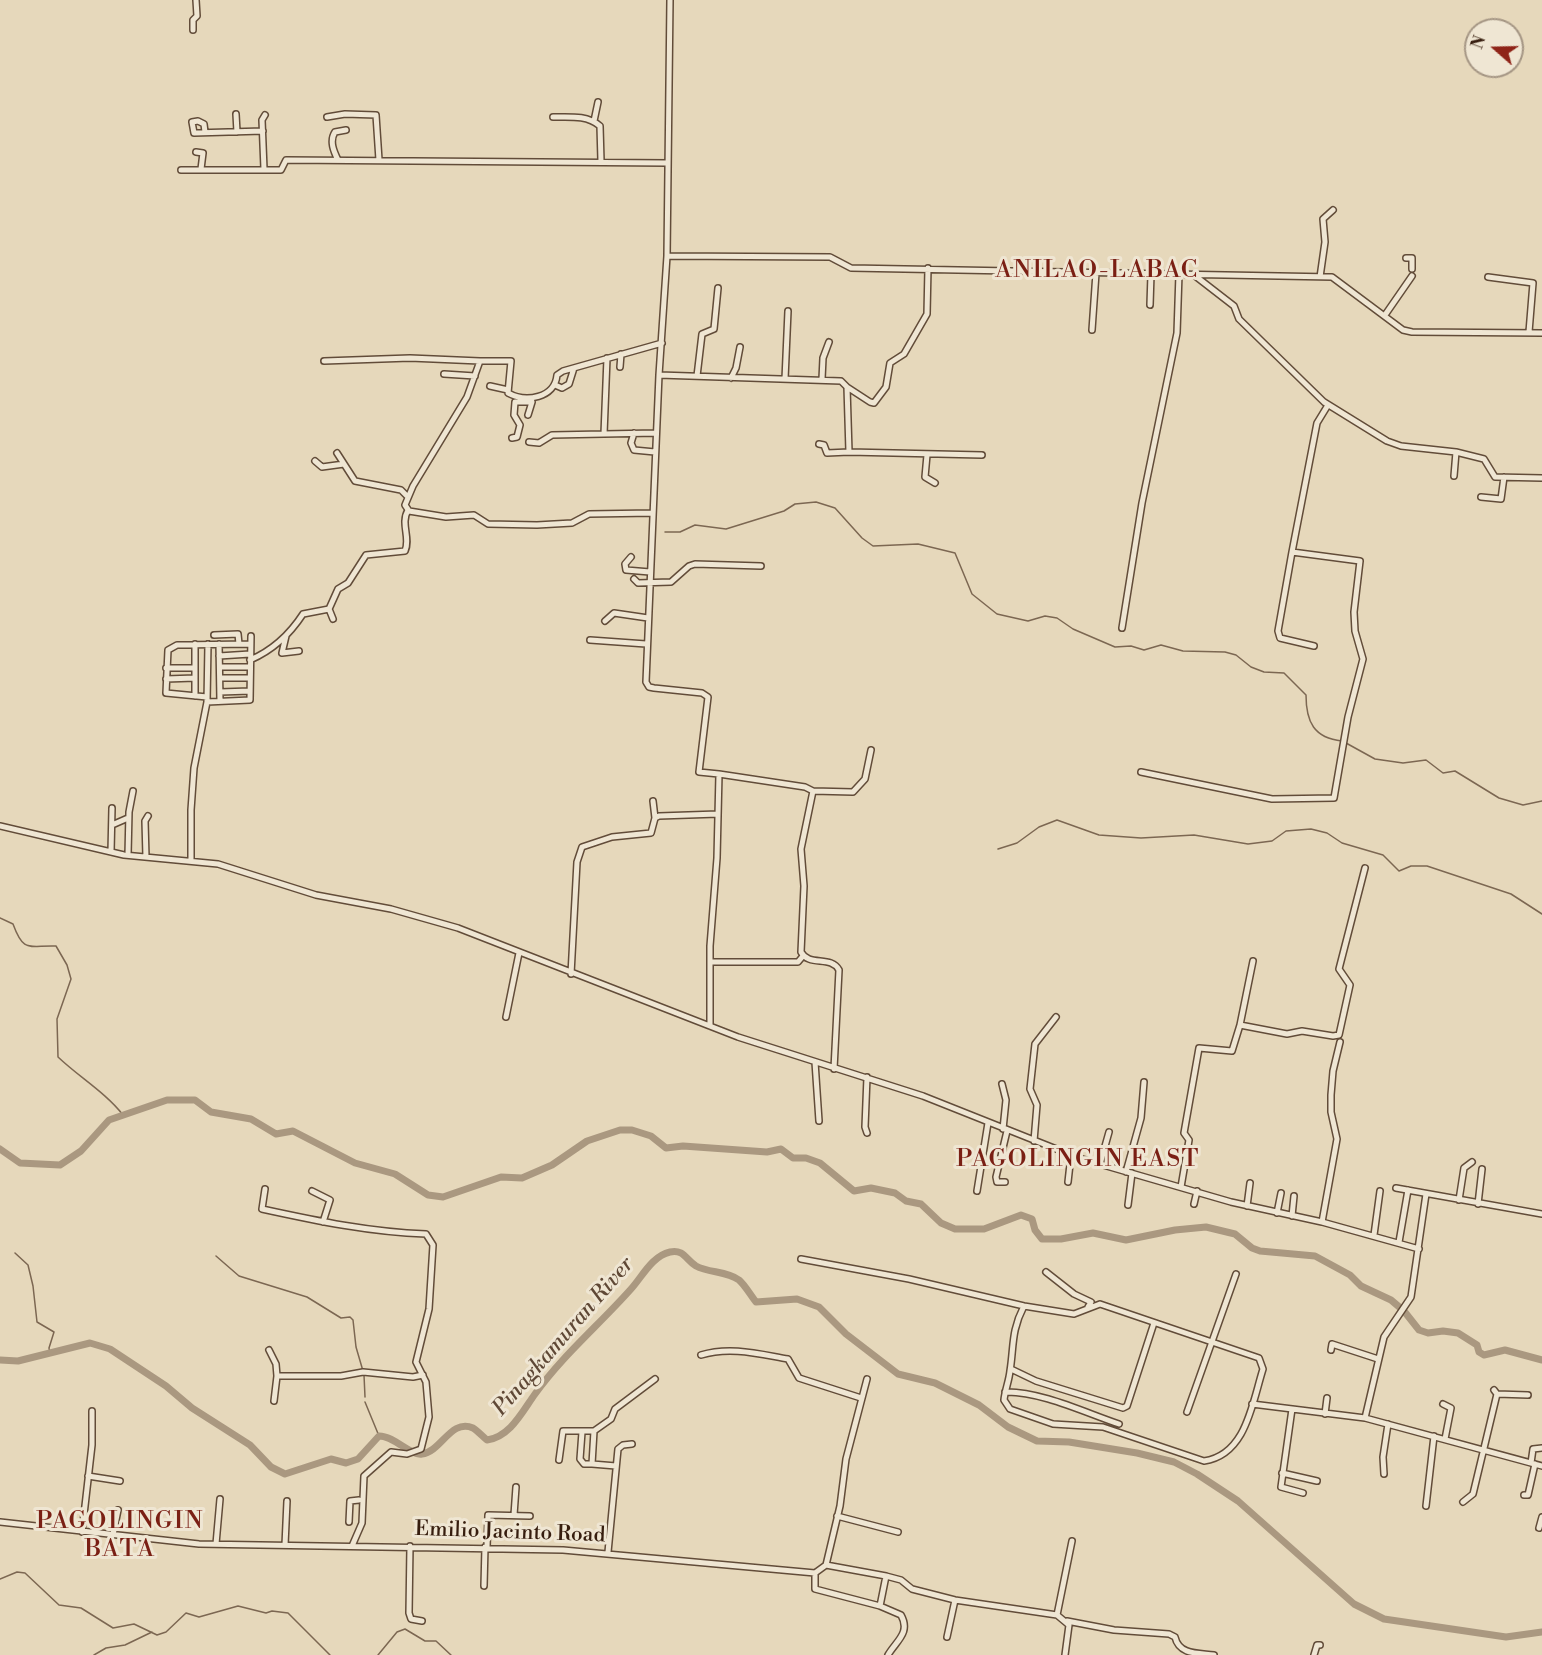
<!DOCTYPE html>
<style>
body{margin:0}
#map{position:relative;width:1542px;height:1655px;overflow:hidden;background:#e6d8bb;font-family:"Libre Bodoni",serif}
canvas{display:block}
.north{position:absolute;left:1464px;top:18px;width:60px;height:60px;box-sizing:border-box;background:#efe6d3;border:2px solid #a59684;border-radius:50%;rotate:290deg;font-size:16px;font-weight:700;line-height:24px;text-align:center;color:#361d0e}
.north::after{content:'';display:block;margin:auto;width:21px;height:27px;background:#8f2418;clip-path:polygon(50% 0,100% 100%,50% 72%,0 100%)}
</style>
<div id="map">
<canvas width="1542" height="1655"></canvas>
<div class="north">N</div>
</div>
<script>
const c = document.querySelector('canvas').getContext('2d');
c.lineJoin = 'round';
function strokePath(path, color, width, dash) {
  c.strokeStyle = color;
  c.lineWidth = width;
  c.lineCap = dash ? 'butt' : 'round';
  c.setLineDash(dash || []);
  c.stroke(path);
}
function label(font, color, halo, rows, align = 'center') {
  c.font = font + ' "Libre Bodoni",serif';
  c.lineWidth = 6;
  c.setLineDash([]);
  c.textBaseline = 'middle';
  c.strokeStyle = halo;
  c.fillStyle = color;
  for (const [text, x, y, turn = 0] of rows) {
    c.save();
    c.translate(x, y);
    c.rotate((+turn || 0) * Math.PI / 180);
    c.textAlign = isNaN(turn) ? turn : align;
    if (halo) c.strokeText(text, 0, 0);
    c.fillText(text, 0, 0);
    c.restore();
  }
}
strokePath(new Path2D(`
 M665,532H680L695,525L726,529L784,511L795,504L816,502L835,508L862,538L873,546L918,544L955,553L972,594L997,614L1028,621L1045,616L1057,618L1073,629L1115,647L1131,646L1144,650L1161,645L1183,651L1225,652L1236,655L1251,667L1264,672L1284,673L1306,695C1306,722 1314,738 1342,741
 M1346,743L1375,759L1403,763L1426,760L1443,773L1455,771L1499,798L1523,805L1542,801
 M998,849L1017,843L1039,827L1057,820L1099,835L1141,838L1194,835L1248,844L1272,841L1286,831L1311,829L1327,833L1342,843L1383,855L1399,871L1411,866H1427L1511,894L1542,914
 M0,918L13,924C24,954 29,945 56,946L67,965L71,979L57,1019L58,1057C79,1077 106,1093 123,1115
 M15,1253L28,1265L33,1286L37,1322L54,1332L49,1348L50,1354
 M216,1256L239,1276L307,1297L341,1318L350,1317L353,1320L356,1347L363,1371
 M364,1375L365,1397
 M365,1402L379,1436
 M0,1579L17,1572L25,1573L59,1605L81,1608L113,1628L134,1624L157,1635L166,1632L186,1613L199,1617L238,1606L266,1613L272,1611L288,1613L330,1655
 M94,1655L106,1648L125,1645L152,1632
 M378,1655L397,1632L405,1629L425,1641H436L451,1655`), '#7c6752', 1.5);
strokePath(new Path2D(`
 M0,1149L20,1163L60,1165L81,1151L109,1120L167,1100H195L211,1112L251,1119L276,1134L293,1131L355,1163L395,1174L428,1195L443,1197L501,1177L522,1178L552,1165L587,1141L620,1130H632L651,1136L666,1148L683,1146L767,1152L781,1149L793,1158H806L820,1163L854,1191L871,1188L895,1193L906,1201L921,1204L941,1223L955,1229H984L1021,1215L1032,1219L1035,1230L1042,1239H1061L1093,1233L1126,1240L1175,1230L1206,1227L1235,1234L1252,1248L1260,1251L1315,1256L1350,1275L1361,1286L1391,1300L1404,1311L1419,1330L1428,1333L1443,1331L1458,1333L1477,1345L1479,1352L1484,1355L1505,1350L1542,1360
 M0,1360L18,1361L90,1343L110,1349L166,1386L192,1408L250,1445L271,1467L285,1474L331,1459L346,1463L358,1459L379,1436C395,1436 410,1456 422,1454C441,1452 451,1418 473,1428C478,1431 483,1437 487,1440C510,1437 522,1412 535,1394C563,1355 599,1325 631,1289C642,1277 652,1256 670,1252C684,1249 686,1260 696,1266C709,1273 727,1271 739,1280C745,1285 751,1296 756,1302L797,1299L819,1307L846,1334L898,1374L935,1383L979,1405L1008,1427L1037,1441L1069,1442L1137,1453L1174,1462L1197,1474L1238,1501L1354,1604L1384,1619L1506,1637L1542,1632`), '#aa9880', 7);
const minor = new Path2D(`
 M670,0L667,256L659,375L841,381L847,387L849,452L982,455
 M193,30V20L197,16L196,0
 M236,114L237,132
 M327,117L345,114L376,115L379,160
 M553,117C570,117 587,115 600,126L601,161
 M594,121L598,102
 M205,132L204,124L198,121L192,122L194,133L263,131
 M196,152L203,153L201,169
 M338,160C334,152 329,141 335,132L346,130
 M264,169L262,120L265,115
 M181,170H281L286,160L667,163
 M667,256L830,257L851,268L1332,277L1403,330L1412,332L1542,333
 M1406,258H1412V269
 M1194,275L1234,306L1239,319L1324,402L1387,441L1401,446L1456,452L1484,459L1495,477L1542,478
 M1320,277L1325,242L1323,219L1333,210
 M1488,277L1533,283L1529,332
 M1150,305L1151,274
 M1385,315L1412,276
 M1092,330L1096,273
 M324,361L410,358L480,361
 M620,367L621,354
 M444,374L475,376
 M659,375L646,682L649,687L654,688L702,693L708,697L699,772L719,774L717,858L710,946V1026
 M697,376L702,334L714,329L718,288
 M731,378L736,368L740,347
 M785,379L788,311
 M822,379L823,358L829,342
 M555,385L562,388L569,384L574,368
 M490,386L508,390
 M847,387L870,402L874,403L886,387L890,363L904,354L927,314L928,268
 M528,415L532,402
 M634,433L631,443L634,450L655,452
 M604,434L607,358
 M512,438L517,437L520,425L514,415L515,402H531
 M529,442L539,443L552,435L656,433
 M819,444L824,445L827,453L849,452
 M337,453L355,481L401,490L408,497
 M927,455L925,477L935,483
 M315,461L322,467L344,464
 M1454,476L1456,452
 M1481,497L1501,499L1504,477
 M653,513L589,514L572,523L537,525L488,524L474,515L446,517L409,511L405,505L413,486L467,397L480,361H511L508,393C526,403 555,398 557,375L563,371L662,343
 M1292,552L1278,631L1280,638L1314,646
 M631,557L625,564L626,570L650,572
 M634,579L638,583L671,582L689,566L695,564L761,566
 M329,609L338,589L348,583L366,555L405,551C411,538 400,524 408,510
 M605,621L614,613L648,618
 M1122,628L1142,503L1177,333L1179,274
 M214,635L238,634L239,644
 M286,636L282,653L299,651
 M590,640L646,644
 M195,644V696
 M219,644L220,701
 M219,656L250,654
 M250,660C271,651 290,634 303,614L329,609L333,619
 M220,667H250
 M166,668H195
 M220,678H250
 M166,679L195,678
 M220,692L250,691
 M207,697L166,693L168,650L177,645L249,644
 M207,702L250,700L251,636
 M1141,772L1272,799L1334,798L1348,717L1363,659L1355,631L1354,612L1360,561L1292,552L1317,423L1328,405
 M719,774L805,787L813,791L801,849L804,886L801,952C809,967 831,955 839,970L834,1069
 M813,791L853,792L865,779L871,750
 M653,801L655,818
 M112,825L128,818
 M0,826L124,855L218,864L316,895L391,909L458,928L738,1037L923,1096L1079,1158L1231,1202L1322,1222L1419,1249
 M111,852L112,808
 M128,855L129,812L133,791
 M146,857L145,821L148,816
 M191,860V810L194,768L207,702L208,644
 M710,962H798L803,956
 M571,974L577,862L582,847L612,837L651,833L655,818L659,816L718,814
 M506,1017L519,953
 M1240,1025L1253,961
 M815,1062L819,1121
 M867,1077L865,1127L867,1133
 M1002,1084L1006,1100L1003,1129
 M1034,1141L1037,1105L1030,1089L1035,1044L1056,1017
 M1100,1164L1109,1132
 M1126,1172L1141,1118L1144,1082
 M1005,1182H997L996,1177L1007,1131
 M1068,1182L1071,1155
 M1181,1187L1189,1140L1184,1133L1199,1048L1232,1051L1240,1025L1287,1034L1302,1031L1333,1036L1339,1035L1350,985L1339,969L1365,868
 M1396,1188L1542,1214
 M265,1189L262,1209C317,1221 370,1232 426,1234L433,1245L429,1309L416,1362L426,1382L429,1417L421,1449L407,1454L391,1452L364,1476L362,1523L352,1546
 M312,1191L330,1200L323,1222
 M977,1191L988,1123
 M1459,1200L1464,1168L1472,1162
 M1194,1204L1197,1191
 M1478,1204L1482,1169
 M1128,1205L1132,1173
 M1247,1206L1250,1183
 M1277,1213L1281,1193
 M1292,1216L1294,1196
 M1322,1222L1337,1139L1331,1112V1095L1333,1071L1340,1042
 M1374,1235L1380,1191
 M1399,1242L1408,1190
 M801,1259L909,1279L1024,1306L1074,1314L1100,1304L1259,1358L1263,1369C1252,1404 1246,1455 1204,1461L1103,1427L1053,1424L1010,1409L1004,1400C1005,1390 1009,1381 1010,1371C1014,1346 1011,1331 1024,1306
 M1046,1272L1074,1294L1091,1302L1088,1307
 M269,1350L276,1364L277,1376
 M1331,1350L1332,1344L1378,1359
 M701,1355C730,1346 759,1354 788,1359L799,1378L861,1398
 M1011,1369L1036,1381L1123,1408L1127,1406L1154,1323
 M1005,1392C1040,1391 1086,1413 1119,1424
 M1497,1394L1528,1395
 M274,1401L277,1376H341L363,1372L413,1377L423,1375
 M1252,1404L1365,1418L1542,1466
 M1443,1404L1451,1408L1445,1439
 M1292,1409L1281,1487L1303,1493
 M1187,1412L1236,1274
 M1325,1414L1327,1398
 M1365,1418L1384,1337L1411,1297L1426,1194
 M594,1431L611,1419L615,1409L655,1379
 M582,1432L580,1459L584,1464H592
 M559,1460L563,1431H594L592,1464L616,1466
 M1531,1463L1533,1449L1542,1448
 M1282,1473L1317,1481
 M1384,1474L1383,1457L1388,1424
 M88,1476L120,1481
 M1524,1495H1528L1535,1464
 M1463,1502L1473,1494L1497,1394L1494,1390
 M1426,1506L1434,1436
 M514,1515L516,1487
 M837,1516L898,1532
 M0,1522L199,1544L563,1550L815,1573L826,1565L840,1506L846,1459L867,1379
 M349,1522L350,1501L359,1500
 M1539,1528L1542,1517
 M82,1532L92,1445V1411
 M113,1535L118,1510
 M216,1544L220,1499
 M285,1545L287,1501
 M410,1546L409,1613L411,1619L422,1621
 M487,1547L488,1515L530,1516
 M608,1552L618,1449L623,1445L632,1444
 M826,1565L886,1576L901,1580L912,1589L955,1600L1057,1615L1069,1625L1065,1655
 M815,1573V1589L880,1606L901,1615C911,1633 896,1641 888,1655
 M484,1586L485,1547
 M880,1606L886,1576
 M1057,1615L1072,1541
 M1067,1621L1114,1630L1169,1634L1175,1637C1179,1655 1198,1653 1214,1655
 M947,1637L955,1600
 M1314,1655L1317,1645H1320`);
strokePath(minor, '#624c39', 8);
strokePath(minor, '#efe6d3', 5);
label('21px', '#361d0e', '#efe6d3', [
 ["Emilio Jacinto Road",510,1533,2]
]);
label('italic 22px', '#5f4836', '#efe6d3', [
 ["Pinagkamuran River",564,1337,-49]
]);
c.letterSpacing = '1.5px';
label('24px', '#7a1f14', '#efe6d3', [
 ["ANILAO-LABAC",1097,271],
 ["PAGOLINGIN EAST",1078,1160],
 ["PAGOLINGIN",120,1522],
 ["BATA",120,1550]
]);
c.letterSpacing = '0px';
</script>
